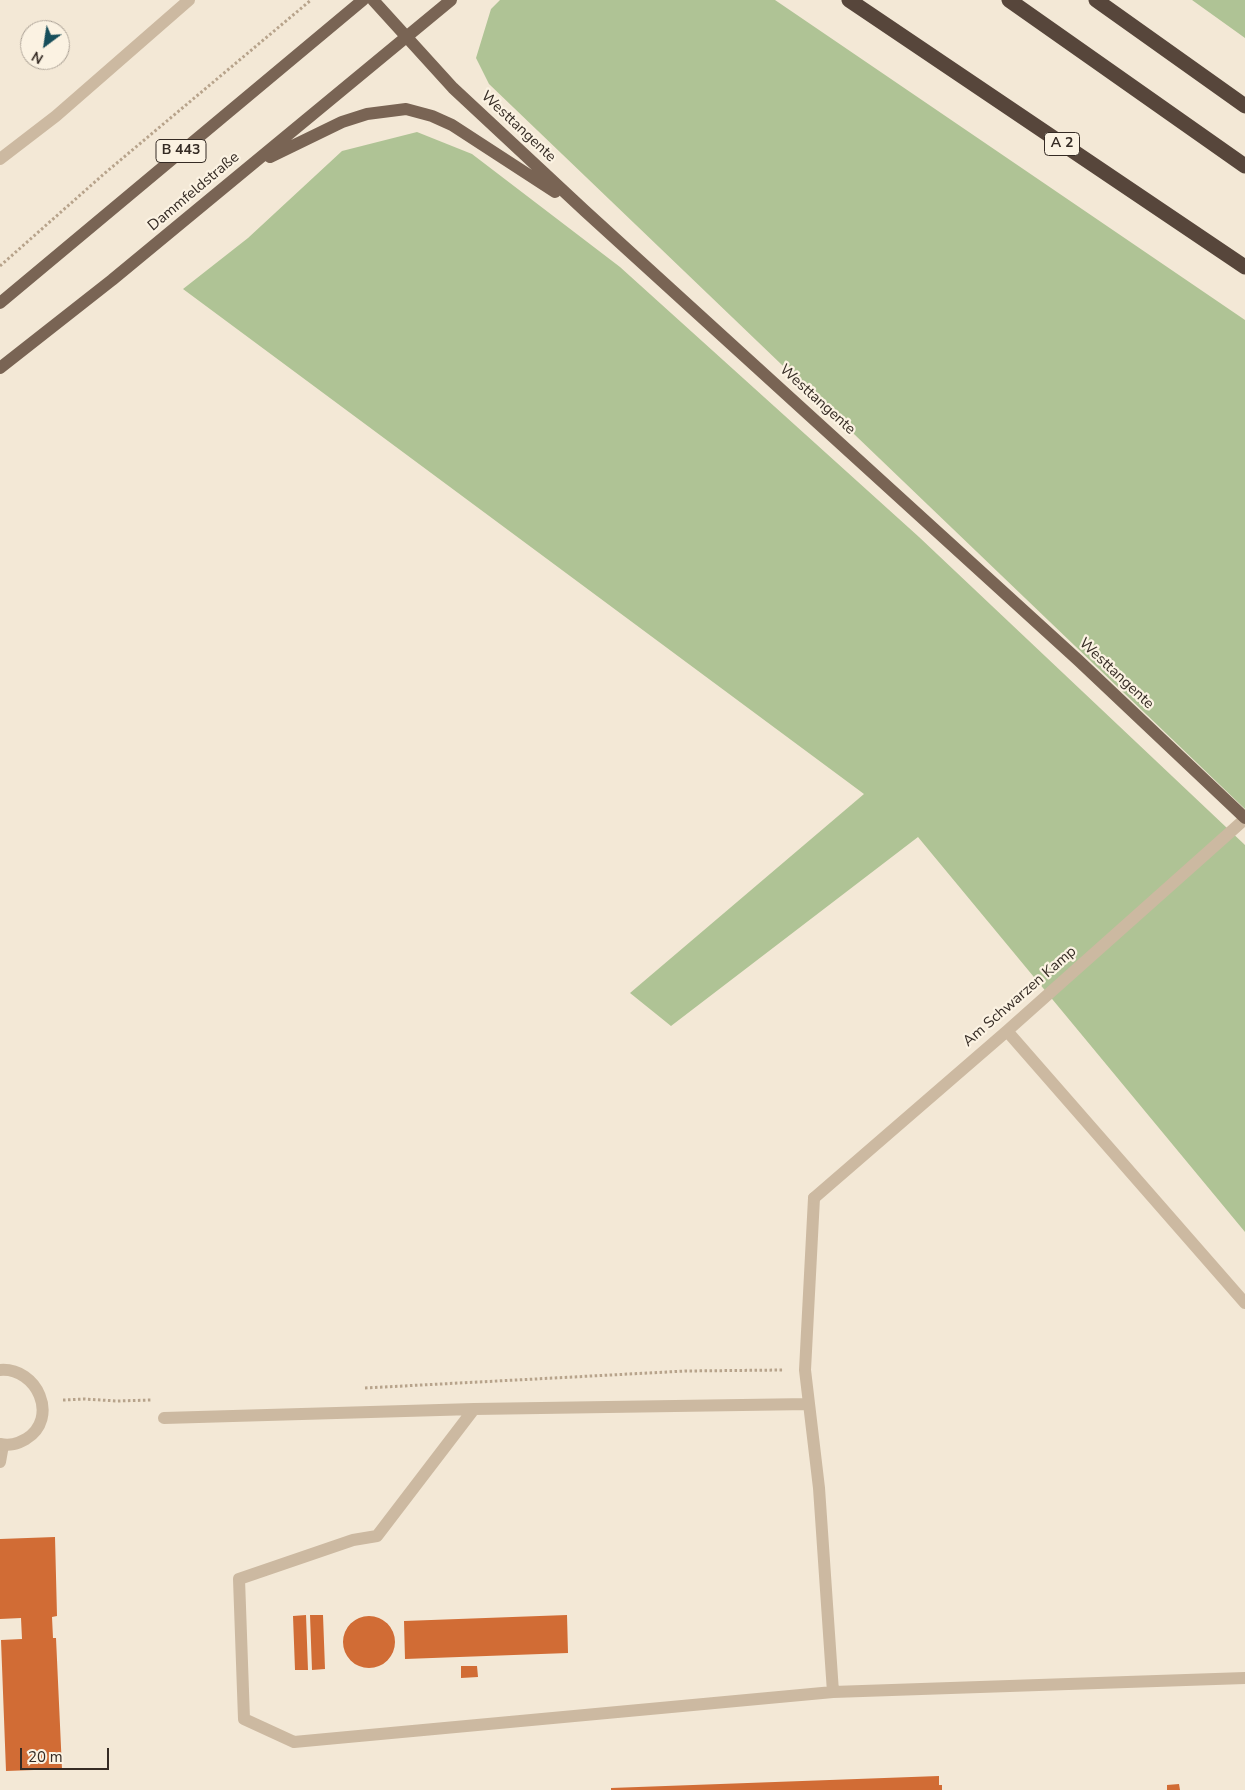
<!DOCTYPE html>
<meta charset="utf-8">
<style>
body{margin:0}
#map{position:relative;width:1245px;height:1790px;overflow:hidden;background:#f3e8d6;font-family:"Nunito Sans",sans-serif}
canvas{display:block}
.north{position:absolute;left:20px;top:20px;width:50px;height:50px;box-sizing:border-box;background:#fbf2e2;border:1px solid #aca296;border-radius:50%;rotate:211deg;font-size:14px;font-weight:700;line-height:20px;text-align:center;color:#352b24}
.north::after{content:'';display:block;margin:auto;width:18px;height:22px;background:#174e5a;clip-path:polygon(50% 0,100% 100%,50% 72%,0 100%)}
.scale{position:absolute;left:20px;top:1748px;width:89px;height:22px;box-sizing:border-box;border:2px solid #352b24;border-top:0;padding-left:6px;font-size:15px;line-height:18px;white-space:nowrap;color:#352b24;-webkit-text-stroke:4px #fbf2e2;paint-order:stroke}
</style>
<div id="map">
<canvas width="1245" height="1790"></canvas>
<div class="north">N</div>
<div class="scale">20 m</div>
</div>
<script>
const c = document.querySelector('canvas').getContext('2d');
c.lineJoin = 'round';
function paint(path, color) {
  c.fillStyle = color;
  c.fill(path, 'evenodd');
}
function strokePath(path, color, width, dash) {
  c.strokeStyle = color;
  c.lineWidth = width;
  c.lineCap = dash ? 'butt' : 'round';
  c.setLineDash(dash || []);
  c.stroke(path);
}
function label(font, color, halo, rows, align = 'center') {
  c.font = font + ' "Nunito Sans",sans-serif';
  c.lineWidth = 4.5;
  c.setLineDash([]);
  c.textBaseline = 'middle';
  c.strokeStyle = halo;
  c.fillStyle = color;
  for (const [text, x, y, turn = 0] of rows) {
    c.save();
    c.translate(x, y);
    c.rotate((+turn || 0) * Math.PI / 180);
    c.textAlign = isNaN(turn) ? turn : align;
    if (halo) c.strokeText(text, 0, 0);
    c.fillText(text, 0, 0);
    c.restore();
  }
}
paint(new Path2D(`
 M500,0H775L1245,320V809L489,84L476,58L491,9Z
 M1192,0H1245V38Z
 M417,132L472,154L620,267L919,537L1245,845V1232L918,837L671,1026L630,993L864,794L183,289L248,238L342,151Z`), '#afc395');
paint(new Path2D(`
 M55,1537L57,1616L52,1617L53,1638H56L62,1769L6,1771L1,1640L22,1639L21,1618L0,1619V1539Z
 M306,1615L308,1670H295L293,1616Z
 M310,1615H323L325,1669L312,1670Z
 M567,1615L568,1653L405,1659L404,1621Z
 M343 1642a26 26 0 1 1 52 0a26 26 0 1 1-52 0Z
 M461,1666H477L478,1677L461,1678Z
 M939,1776V1785H942V1790H611V1788Z
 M1179,1784L1180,1790H1167V1785Z`), '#d16c35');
strokePath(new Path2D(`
 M0,266L105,173L311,0
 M365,1388L686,1371L783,1370
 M63,1400L84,1399L117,1401L152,1400`), '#b7a38b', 3, [2.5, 2.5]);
strokePath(new Path2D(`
 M0,159L56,116L189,0
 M814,1198L805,1370L819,1488L833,1692L1245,1678
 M809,1404L474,1409L377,1536L353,1540L239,1579L244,1719L294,1742L833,1692
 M164,1418L474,1409
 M0,1462L3,1445`), '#ccb9a1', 12);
strokePath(new Path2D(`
 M1007,1031L1245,1303
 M814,1198L1007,1031L1245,819
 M0,1370C37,1367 60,1418 26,1439C17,1444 10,1446 0,1444`), '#ccb9a1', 12);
strokePath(new Path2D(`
 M373,0L453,88L585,211L1078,660L1245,818
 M270,157L342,122L367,114L406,109L432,116L452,125L555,192
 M0,303L363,0
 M0,368L112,280L451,0`), '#796454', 12);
strokePath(new Path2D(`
 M849,0L1245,267
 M1009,0L1245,166
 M1096,0L1245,106`), '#57463b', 15);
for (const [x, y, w] of [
 [1062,144,35],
 [181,151,50]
]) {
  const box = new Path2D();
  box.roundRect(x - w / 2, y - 11.5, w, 23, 4);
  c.fillStyle = '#fbf2e2';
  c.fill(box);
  strokePath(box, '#352b24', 1);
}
label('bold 14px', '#352b24', null, [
 ["A 2",1062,144],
 ["B 443",181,151]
]);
label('15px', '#352b24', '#fbf2e2', [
 ["Westtangente",518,127,43],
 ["Dammfeldstraße",194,192,-40],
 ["Westtangente",817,400,42],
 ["Westtangente",1116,674,43],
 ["Am Schwarzen Kamp",1020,997,-41]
]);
</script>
